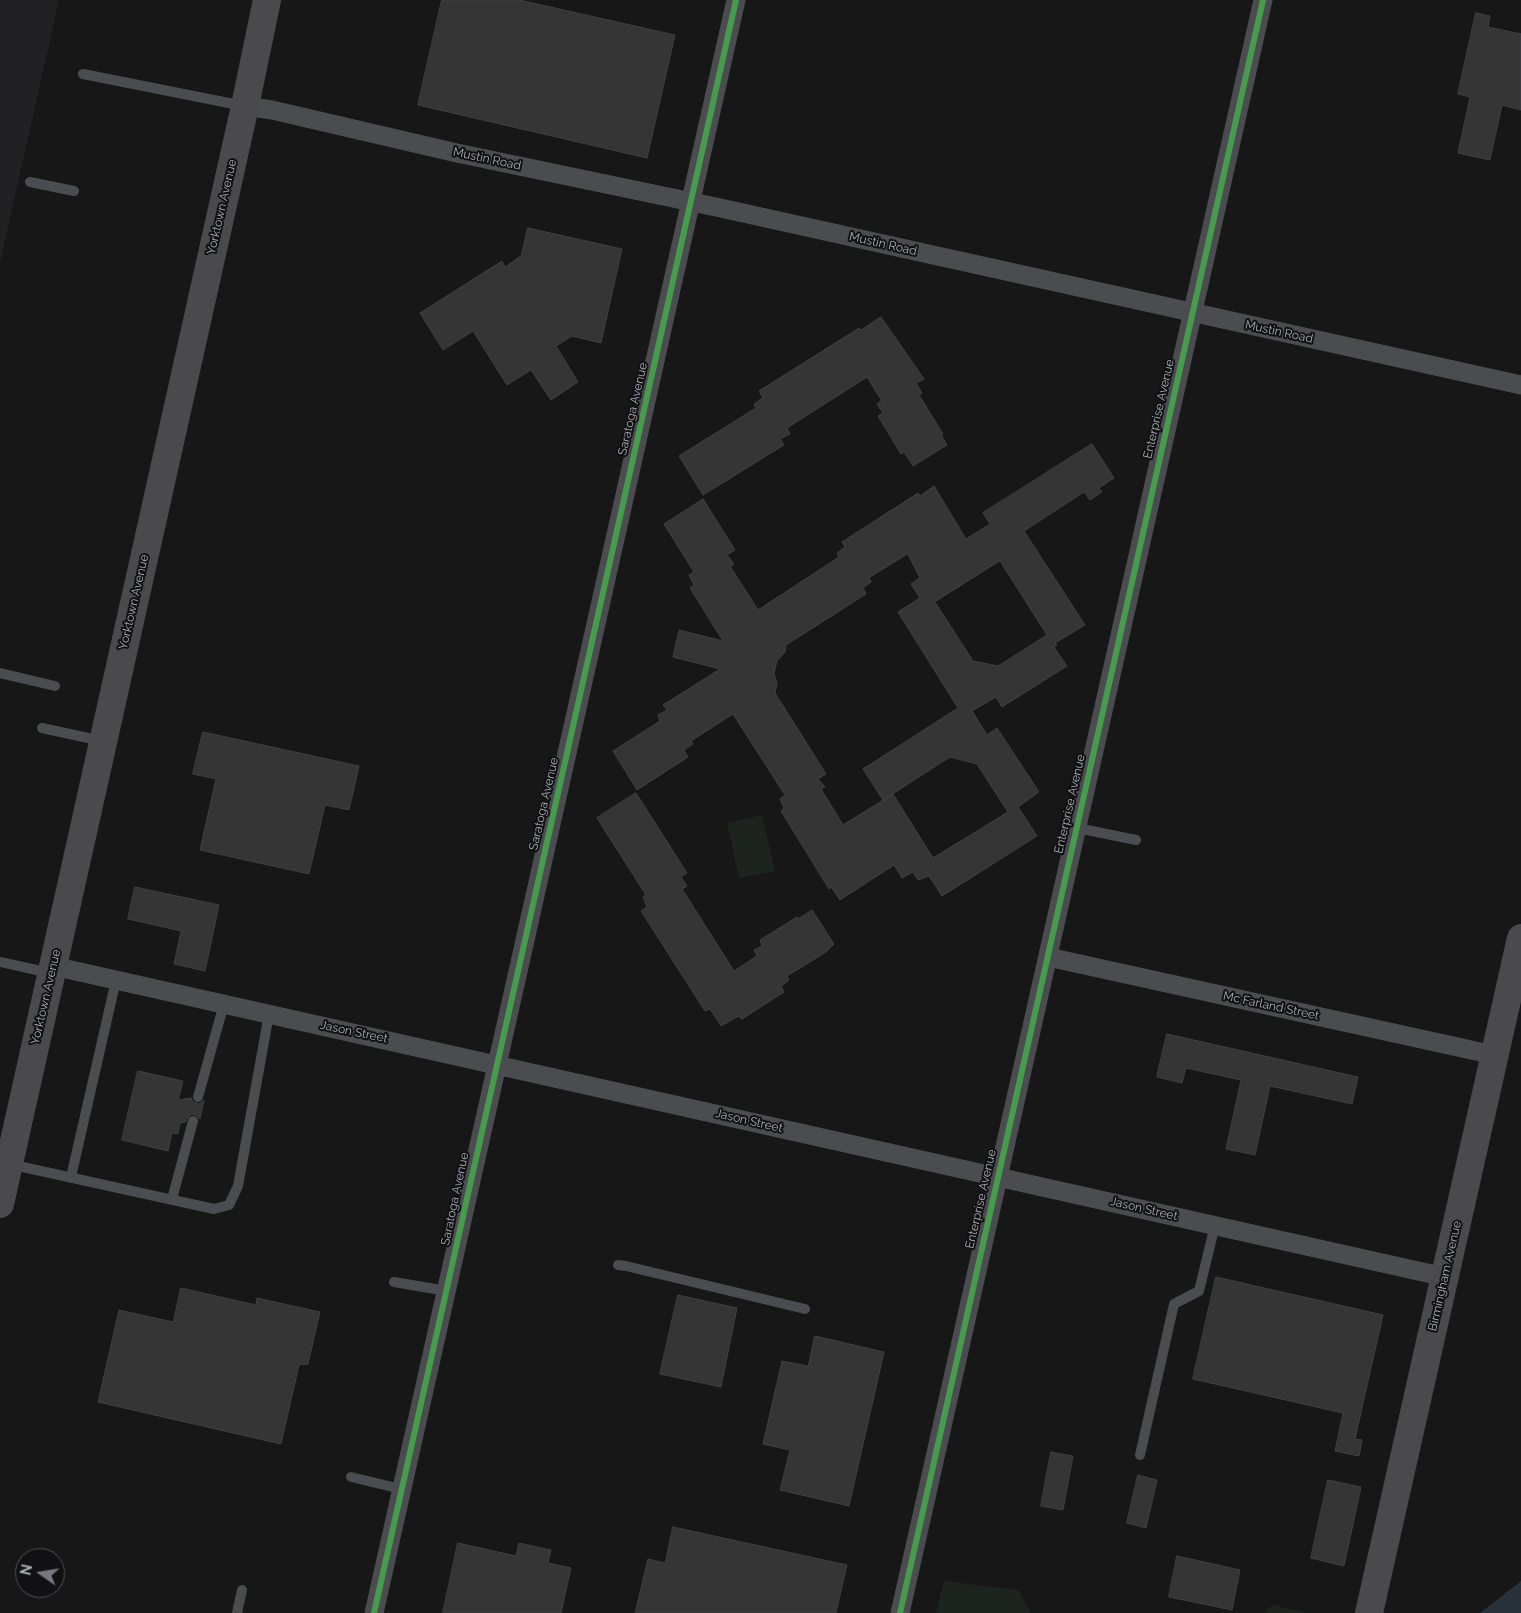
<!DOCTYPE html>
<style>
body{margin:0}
#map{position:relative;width:1521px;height:1613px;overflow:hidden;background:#171717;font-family:Raleway,sans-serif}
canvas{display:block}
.north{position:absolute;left:15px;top:1548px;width:50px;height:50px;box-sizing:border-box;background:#111113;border:1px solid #4d4f55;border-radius:50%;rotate:283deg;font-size:14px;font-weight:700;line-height:20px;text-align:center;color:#a8adb8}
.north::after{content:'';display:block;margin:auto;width:18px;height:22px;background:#757880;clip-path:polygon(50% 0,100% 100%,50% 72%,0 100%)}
</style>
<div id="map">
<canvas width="1521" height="1613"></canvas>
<div class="north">N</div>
</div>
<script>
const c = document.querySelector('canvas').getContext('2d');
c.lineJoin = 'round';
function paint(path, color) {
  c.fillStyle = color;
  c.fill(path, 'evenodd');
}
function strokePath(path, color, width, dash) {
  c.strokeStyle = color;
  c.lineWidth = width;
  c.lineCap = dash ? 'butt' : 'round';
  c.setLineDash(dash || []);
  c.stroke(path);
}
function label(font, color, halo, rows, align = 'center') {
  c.font = font + ' Raleway,sans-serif';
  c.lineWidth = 4;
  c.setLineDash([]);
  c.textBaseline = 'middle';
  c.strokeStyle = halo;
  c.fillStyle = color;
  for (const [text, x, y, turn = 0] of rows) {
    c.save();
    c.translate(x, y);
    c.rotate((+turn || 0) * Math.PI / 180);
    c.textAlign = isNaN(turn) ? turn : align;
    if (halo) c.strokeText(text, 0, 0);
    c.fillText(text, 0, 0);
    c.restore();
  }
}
paint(new Path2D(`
 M0,0H59L0,263Z`), '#212123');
paint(new Path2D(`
 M762,815L775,871L739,878L727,823Z
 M944,1581L1018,1590L1031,1613H936Z
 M1273,1605L1307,1613H1263Z`), '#1d241e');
paint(new Path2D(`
 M1521,1581V1613H1480Z`), '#2a3239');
const building = new Path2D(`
 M442,0H519L675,35L647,158L418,105Z
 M1476,13L1490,16L1488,27L1521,34V110L1502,105L1490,160L1458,153L1470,97L1458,94Z
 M528,228L622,249L601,343L572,336L556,346L578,382L551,400L531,370L507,385L473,331L443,350L420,313L502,261L505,267L521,256Z
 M881,317L924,379L916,383L922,393L919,395L943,434L941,435L947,445L913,466L904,452L901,454L878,416L883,413L877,404L882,401L867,377L787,428L790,434L780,439L784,445L703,495L679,456L756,408L754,404L763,398L759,391L859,328L861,330Z
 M1092,444L1114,478L1099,488L1102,492L1090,500L1084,492L1024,531L1085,625L1055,643L1057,645L1054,647L1067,666L1002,707L996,697L972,711L987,735L997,728L1039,792L1018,807L1037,836L942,896L929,876L918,880L913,872L902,878L894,865L840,900L831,887L829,889L781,811L784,808L780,799L785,795L733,714L691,741L693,744L684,750L688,757L637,790L613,751L660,721L658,715L667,710L663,705L720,669L673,657L679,630L723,641L690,588L694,585L689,575L694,572L664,524L703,499L735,550L727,555L734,564L730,566L758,610L839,557L837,553L845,547L842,542L918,493L920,496L934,486L966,539L990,524L983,513ZM908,554L920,578L911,584L920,598L898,612L958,708L863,769L883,800L950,757L977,764L1008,812L933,858L893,794L843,825L821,789L825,787L818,779L826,774L775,693L777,683L774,673L777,661L785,652L786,645L866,594L863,588L871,582L869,578ZM1000,561L1047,635L998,666L973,661L935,602Z
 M203,732L359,766L349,810L325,805L309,874L200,850L216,779L193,774Z
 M636,793L687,873L681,877L687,886L682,889L734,971L757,956L754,950L762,946L760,940L797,917L798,919L812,910L834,944L826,952L787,976L789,980L781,986L784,992L742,1019L739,1016L721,1026L710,1009L705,1011L641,911L647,907L643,897L646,895L597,818Z
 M135,887L219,905L205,971L174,964L181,931L128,919Z
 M1167,1034L1358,1077L1352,1104L1270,1086L1255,1155L1226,1149L1241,1080L1186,1068L1182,1083L1157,1077Z
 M138,1071L183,1081L178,1100L191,1098L193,1102L199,1104L204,1100L200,1119L195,1115L192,1114L188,1117L186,1122L180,1123L178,1134L172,1133L168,1151L122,1140Z
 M1216,1277L1383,1315L1355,1439L1362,1440L1359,1456L1335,1451L1343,1413L1193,1379Z
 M181,1288L256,1305L257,1298L320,1312L308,1364L299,1365L281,1444L98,1402L119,1310L173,1322Z
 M678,1295L737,1308L721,1387L660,1374Z
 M815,1336L884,1352L849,1506L780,1490L790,1450L763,1444L782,1361L808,1366Z
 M1051,1452L1073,1456L1063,1510L1041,1506Z
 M1138,1475L1157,1480L1146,1528L1127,1523Z
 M1328,1480L1361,1487L1344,1566L1311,1558Z
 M673,1527L847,1565L836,1613H635L648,1559L665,1563Z
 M458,1543L516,1556L519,1543L551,1550L548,1563L571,1568L561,1613H443Z
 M1177,1556L1240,1570L1232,1610L1169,1597Z`);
paint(building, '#353536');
strokePath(building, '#3f4043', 1);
strokePath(new Path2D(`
 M83,74L244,106
 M30,182L74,191
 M0,673L55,686
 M42,728L102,741
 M1077,828L1136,840
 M0,962L50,973
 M198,1097L224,1004
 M9,1164L214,1209L229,1205L238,1186L269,1014
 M71,1177L116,980
 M172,1199L193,1121
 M618,1265L626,1266L805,1309
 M394,1282L447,1291
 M1140,1455L1174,1304L1199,1291L1215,1225
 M351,1477L401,1489
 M237,1613L242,1590`), '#4b4c50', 10);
strokePath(new Path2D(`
 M245,106L272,110L457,153L716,207L1521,385
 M1048,957L1494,1055
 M53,966L1445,1277
 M374,1613L736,0
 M900,1613L1263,0`), '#4b4c50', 19);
strokePath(new Path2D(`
 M0,1204L245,106L267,0
 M1369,1613L1521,938`), '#4a4a4e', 28);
strokePath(new Path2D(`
 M374,1613L736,0
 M900,1613L1263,0`), '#469c4c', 6);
label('12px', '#a8adb8', '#111113', [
 ["Mustin Road",487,159,12],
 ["Yorktown Avenue",222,207,-77],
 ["Mustin Road",883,244,13],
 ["Mustin Road",1279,332,12],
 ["Saratoga Avenue",633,409,-77],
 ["Enterprise Avenue",1159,409,-77],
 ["Yorktown Avenue",134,602,-77],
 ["Saratoga Avenue",544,804,-77],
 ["Enterprise Avenue",1070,804,-77],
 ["Yorktown Avenue",46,997,-77],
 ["Mc Farland Street",1271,1006,12],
 ["Jason Street",354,1032,12],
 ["Jason Street",749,1121,13],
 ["Saratoga Avenue",455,1199,-78],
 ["Enterprise Avenue",981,1199,-77],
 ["Jason Street",1144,1209,13],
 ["Birmingham Avenue",1445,1276,-77]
]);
</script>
